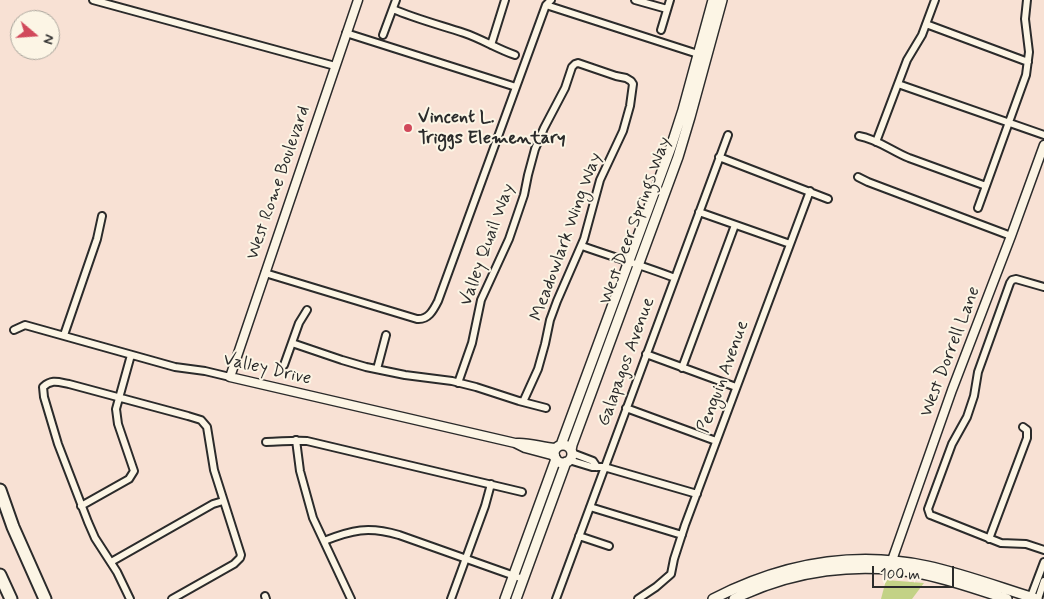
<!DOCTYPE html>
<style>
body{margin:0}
#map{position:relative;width:1044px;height:599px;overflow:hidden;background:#f8e1d4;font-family:Mynerve,sans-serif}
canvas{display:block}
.north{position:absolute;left:10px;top:10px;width:50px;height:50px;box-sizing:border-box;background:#fcf5e5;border:1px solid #a8a49b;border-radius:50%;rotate:108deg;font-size:14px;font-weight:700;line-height:20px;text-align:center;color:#2b2b2b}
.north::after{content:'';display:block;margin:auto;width:18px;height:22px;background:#d1495b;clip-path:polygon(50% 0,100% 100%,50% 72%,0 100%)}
.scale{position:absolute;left:872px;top:566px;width:82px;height:22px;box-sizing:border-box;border:2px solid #2b2b2b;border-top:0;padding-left:6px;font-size:15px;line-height:18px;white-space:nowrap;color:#2b2b2b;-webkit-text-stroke:4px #fcf5e5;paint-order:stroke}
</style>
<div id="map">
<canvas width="1044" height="599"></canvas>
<div class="north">N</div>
<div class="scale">100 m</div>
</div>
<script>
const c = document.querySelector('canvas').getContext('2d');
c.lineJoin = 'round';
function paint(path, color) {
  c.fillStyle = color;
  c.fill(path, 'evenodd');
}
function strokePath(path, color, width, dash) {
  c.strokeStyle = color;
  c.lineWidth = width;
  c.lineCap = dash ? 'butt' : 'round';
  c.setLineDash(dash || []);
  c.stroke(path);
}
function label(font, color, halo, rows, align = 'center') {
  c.font = font + ' Mynerve,sans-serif';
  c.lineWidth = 4;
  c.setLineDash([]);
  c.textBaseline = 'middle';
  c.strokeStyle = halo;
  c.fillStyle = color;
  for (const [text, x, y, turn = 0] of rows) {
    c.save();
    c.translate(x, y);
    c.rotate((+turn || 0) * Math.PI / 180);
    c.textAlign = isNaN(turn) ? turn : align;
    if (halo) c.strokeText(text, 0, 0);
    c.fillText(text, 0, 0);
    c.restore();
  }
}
paint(new Path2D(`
 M886,580L924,583L912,599H881Z`), '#c3d286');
const minor = new Path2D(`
 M93,0L335,66
 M635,0L667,9
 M546,5L701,55
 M393,9C416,19 440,25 464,33C482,39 497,49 515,55
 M926,24L1028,62
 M661,30L670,0
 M346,33L516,87
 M383,35L396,0
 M491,45L505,0
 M898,84L1044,135
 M859,136C877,139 892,151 909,158L986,186
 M876,142L907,60L922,35L935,0
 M719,157L828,199
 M858,177L868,182L1011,236
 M978,208L1026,75L1029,52L1025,19L1027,0
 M699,212L790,244
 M582,246C613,257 644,266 675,278
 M265,273L417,319C428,320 433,311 438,301L546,5L551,0
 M1044,287L1016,279L1012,280L1010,283L978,372L974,396L967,417L952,444L928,509L930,515L933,516L1001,543L1026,544L1044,550
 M14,330L25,325L175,367L205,371L230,377
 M64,335L97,239L102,216
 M292,343L342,360L366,367L405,375L452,381L476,387L519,401L546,408
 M646,354L736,387
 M284,365L299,323L307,310
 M682,368L735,225
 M377,369L386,335
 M458,383L472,343L481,300L509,239L524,195L528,175L535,149L544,128L565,88L572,67L575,64L578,63L616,76L626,78L631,81L633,84L630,106L623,131L600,180L584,239L557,301L550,320L545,344L538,369L523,402
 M626,408L716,441
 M296,440L300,471L313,518L351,599
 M266,442C280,442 292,440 307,441L522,492
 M572,453L593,461L597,467
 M569,460L592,467H604L697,494
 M81,506L129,479L134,471L118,424L116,409L131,355
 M590,507L682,535
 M579,536L609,546
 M989,539L1027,438V430L1023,427
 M324,541C352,530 368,526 399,535L523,579
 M111,562L213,504L223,501
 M265,596L266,599
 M130,599L117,572L95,538L88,522L58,444L44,397L43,387C52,379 58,382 69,384L188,416L201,420L207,427L214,470L241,555L240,558L234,564L172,599
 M451,599L485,506L491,484
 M556,599L728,135
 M638,599L656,587L671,574L674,559L685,525L810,191
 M1030,599L1044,562
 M1038,599L1044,581`);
const tertiary = new Path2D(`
 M358,0L230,377L515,443L525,448L555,456
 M517,443C531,442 543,448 556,448
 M890,566L952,390L1011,236L1044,145`);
const secondary = new Path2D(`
 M561,445L671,147L683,110L713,0
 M554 454a9 9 0 1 1 18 0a9 9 0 1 1-18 0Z
 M571,450L572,445L678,157L690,117L722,0
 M505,599L556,459
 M516,599L566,462
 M713,599C781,564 851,550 927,566C964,574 1001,588 1037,599
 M734,599C792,570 859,561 923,574C952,580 980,590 1007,599`);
const motorway = new Path2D(`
 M0,490L13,527L45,599
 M0,575L11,599`);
strokePath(minor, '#2b2b2b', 10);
strokePath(tertiary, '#2b2b2b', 11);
strokePath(secondary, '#2b2b2b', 12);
strokePath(motorway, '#2b2b2b', 15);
strokePath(minor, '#fcf5e5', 6);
strokePath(tertiary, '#fcf5e5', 8);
strokePath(secondary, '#fcf5e5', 9);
strokePath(motorway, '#fcf5e5', 11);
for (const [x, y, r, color] of [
 [408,128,5,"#d1495b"]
]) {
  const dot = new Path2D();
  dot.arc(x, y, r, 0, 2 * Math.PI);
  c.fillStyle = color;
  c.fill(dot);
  strokePath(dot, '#fcf5e5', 2);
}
label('bold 18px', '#2b2b2b', '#fcf5e5', [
 ["Vincent L.",418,118],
 ["Triggs Elementary",418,139]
], 'left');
label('18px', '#2b2b2b', '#fcf5e5', [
 ["West Rome Boulevard",279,183,-71],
 ["West Deer Springs Way",636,221,-70],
 ["Meadowlark Wing Way",567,237,-70],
 ["Valley Quail Way",488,245,-70],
 ["West Dorrell Lane",951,352,-69],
 ["Galapagos Avenue",627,362,-70],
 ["Valley Drive",267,370,13],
 ["Penguin Avenue",724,377,-70]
]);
</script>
